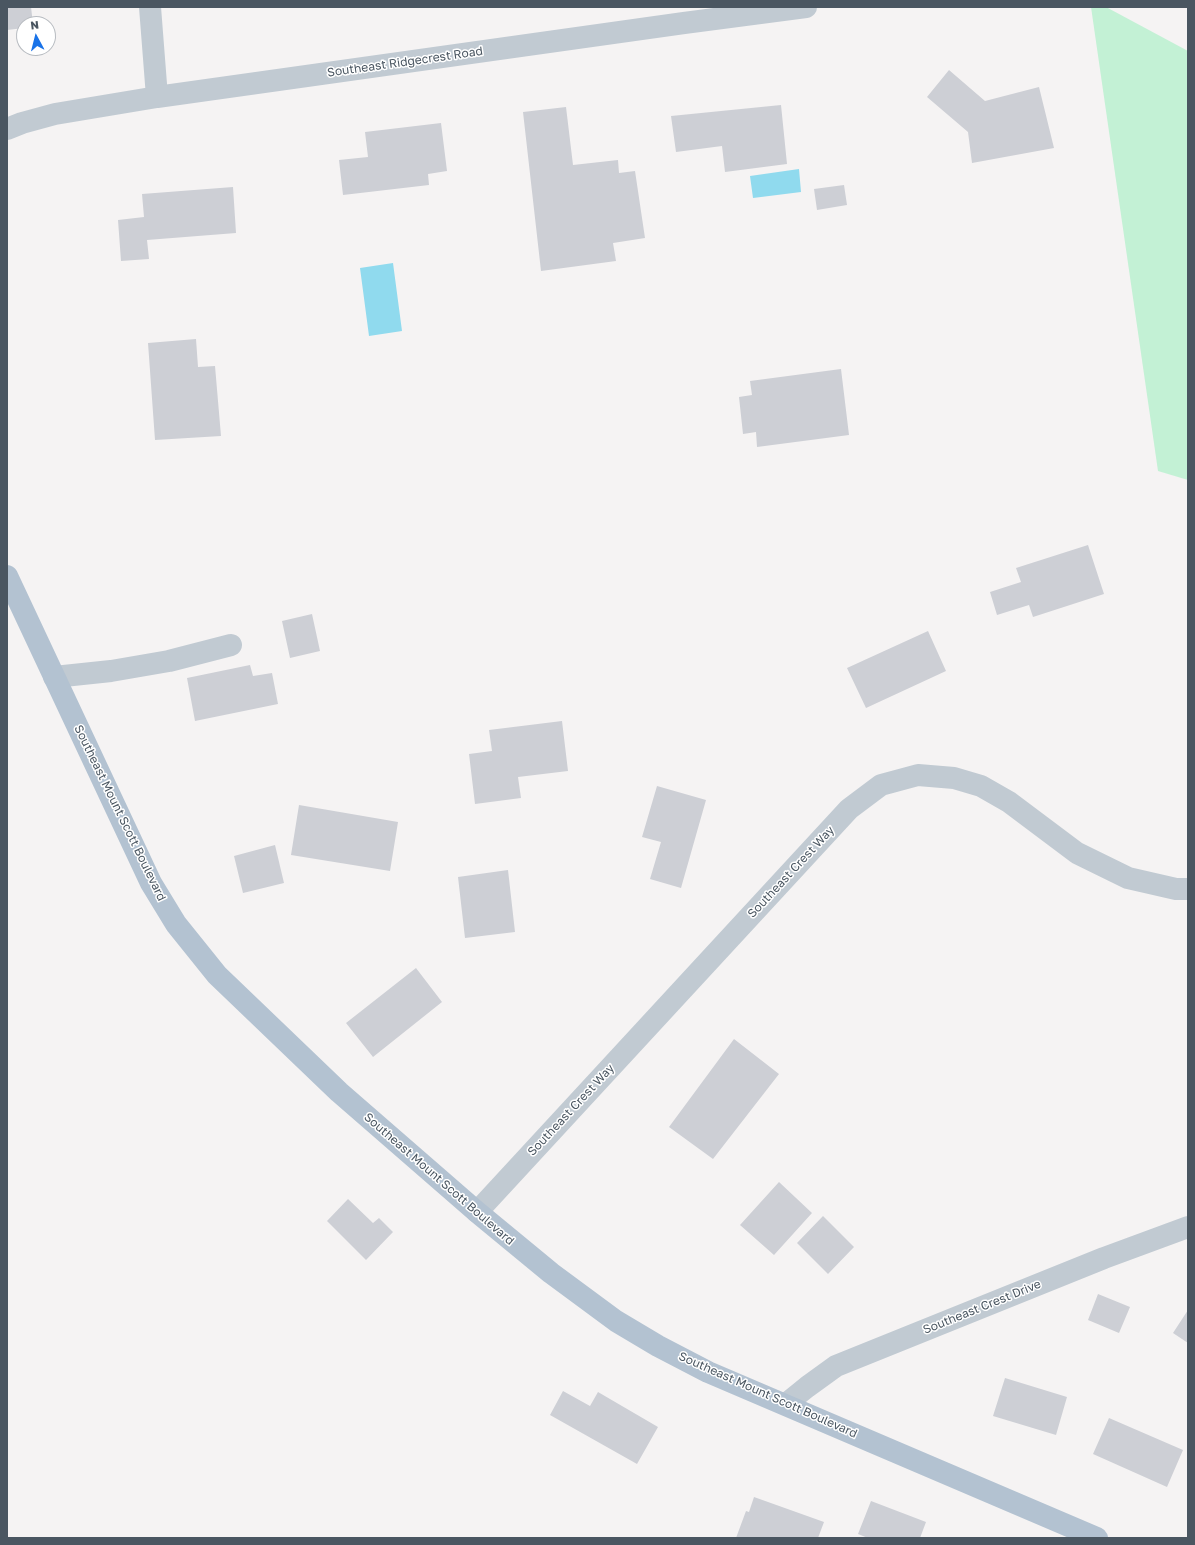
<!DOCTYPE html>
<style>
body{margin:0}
#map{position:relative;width:1195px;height:1545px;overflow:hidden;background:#f5f3f3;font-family:"Golos Text",sans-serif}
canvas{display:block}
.frame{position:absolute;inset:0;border:8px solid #4a5661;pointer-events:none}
.north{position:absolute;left:16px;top:16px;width:40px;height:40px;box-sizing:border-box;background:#fff;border:1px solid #b7bbc0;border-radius:50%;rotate:353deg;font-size:11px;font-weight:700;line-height:16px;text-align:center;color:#4a5661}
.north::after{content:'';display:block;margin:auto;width:14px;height:18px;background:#1a73e8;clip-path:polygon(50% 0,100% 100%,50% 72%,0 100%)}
</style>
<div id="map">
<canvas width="1195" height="1545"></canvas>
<div class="frame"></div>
<div class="north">N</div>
</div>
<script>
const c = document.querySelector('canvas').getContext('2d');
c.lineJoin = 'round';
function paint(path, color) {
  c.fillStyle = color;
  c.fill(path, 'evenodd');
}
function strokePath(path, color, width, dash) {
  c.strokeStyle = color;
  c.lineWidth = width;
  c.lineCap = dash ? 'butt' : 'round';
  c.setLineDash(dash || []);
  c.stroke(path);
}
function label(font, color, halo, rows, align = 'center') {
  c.font = font + ' "Golos Text",sans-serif';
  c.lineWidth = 3;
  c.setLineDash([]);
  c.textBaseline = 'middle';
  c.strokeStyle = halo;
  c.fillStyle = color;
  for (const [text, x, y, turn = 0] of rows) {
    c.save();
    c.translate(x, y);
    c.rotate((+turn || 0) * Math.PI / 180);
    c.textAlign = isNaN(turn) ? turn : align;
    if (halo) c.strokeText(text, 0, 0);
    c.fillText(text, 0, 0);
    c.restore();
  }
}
paint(new Path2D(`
 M1091,7H1106L1188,51V480L1158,471Z`), '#c3f1d5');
paint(new Path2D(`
 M799,169L801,192L753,198L750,176Z
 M393,263L402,331L369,336L360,268Z`), '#90daee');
paint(new Path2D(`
 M7,7H31L33,24H24V28L7,30Z
 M949,70L985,101L1039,87L1054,148L972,163L968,132L927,97Z
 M781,105L787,164L725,172L722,146L676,152L671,116Z
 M566,107L573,165L618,160L619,173L635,171L645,238L613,243L616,261L541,271L523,112Z
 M441,123L447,171L428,174L429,185L343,195L339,160L368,157L365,132Z
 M844,185L847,205L817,210L814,189Z
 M233,187L236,233L147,240L149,259L121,261L118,220L144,217L142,194Z
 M196,339L198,367L215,366L221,436L155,440L148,343Z
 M841,369L849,435L757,447L756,432L743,434L739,397L752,395L750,381Z
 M1088,545L1104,594L1033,617L1029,605L997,615L990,592L1021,582L1016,568Z
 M312,614L320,651L290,658L282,621Z
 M928,631L946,671L866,708L847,668Z
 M250,665L253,676L272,673L278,704L195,721L187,678Z
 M562,721L568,771L518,777L521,798L475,804L469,754L492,751L489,730Z
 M657,786L706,800L681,888L650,879L661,842L642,837Z
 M299,805L398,822L390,871L291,855Z
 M275,845L284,883L243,893L234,856Z
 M508,870L515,932L465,938L458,877Z
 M416,968L442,1002L373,1057L346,1023Z
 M734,1039L779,1074L713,1159L669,1127Z
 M779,1182L812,1213L774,1255L740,1225Z
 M348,1199L373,1223L379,1218L393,1232L366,1260L327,1221Z
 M823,1216L854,1247L828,1274L797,1243Z
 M1098,1294L1130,1307L1119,1333L1088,1320Z
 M1188,1310V1343L1173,1333Z
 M1005,1378L1067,1397L1056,1435L993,1416Z
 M563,1391L590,1406L598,1392L658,1427L637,1464L550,1415Z
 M1109,1418L1183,1450L1167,1487L1093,1454Z
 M754,1497L824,1522L818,1538H736L746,1511L749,1512Z
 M871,1501L926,1522L920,1538H868L858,1534Z`), '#cdcfd5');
strokePath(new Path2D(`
 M150,7L157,97
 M7,129L22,123L55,114L157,97L684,23L806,7
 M54,677L111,671L169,661L231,645
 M477,1212L849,809L881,785L918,775L954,778L981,786L1009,802L1077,853L1128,878L1176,889H1188
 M786,1404L807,1387L836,1366L1104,1258L1188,1227`), '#c1cad2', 22);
strokePath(new Path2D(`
 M7,576L151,883L176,924L217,975L339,1092L477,1212L551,1273L616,1321L658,1346L708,1372L1097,1538`), '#b3c2d1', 22);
label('12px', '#4a5661', '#fff', [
 ["Southeast Ridgecrest Road",405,62,-8],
 ["Southeast Mount Scott Boulevard",120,813,64],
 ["Southeast Crest Way",791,872,-47],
 ["Southeast Crest Way",571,1110,-47],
 ["Southeast Mount Scott Boulevard",439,1179,41],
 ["Southeast Crest Drive",982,1307,-22],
 ["Southeast Mount Scott Boulevard",768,1395,24]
]);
</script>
